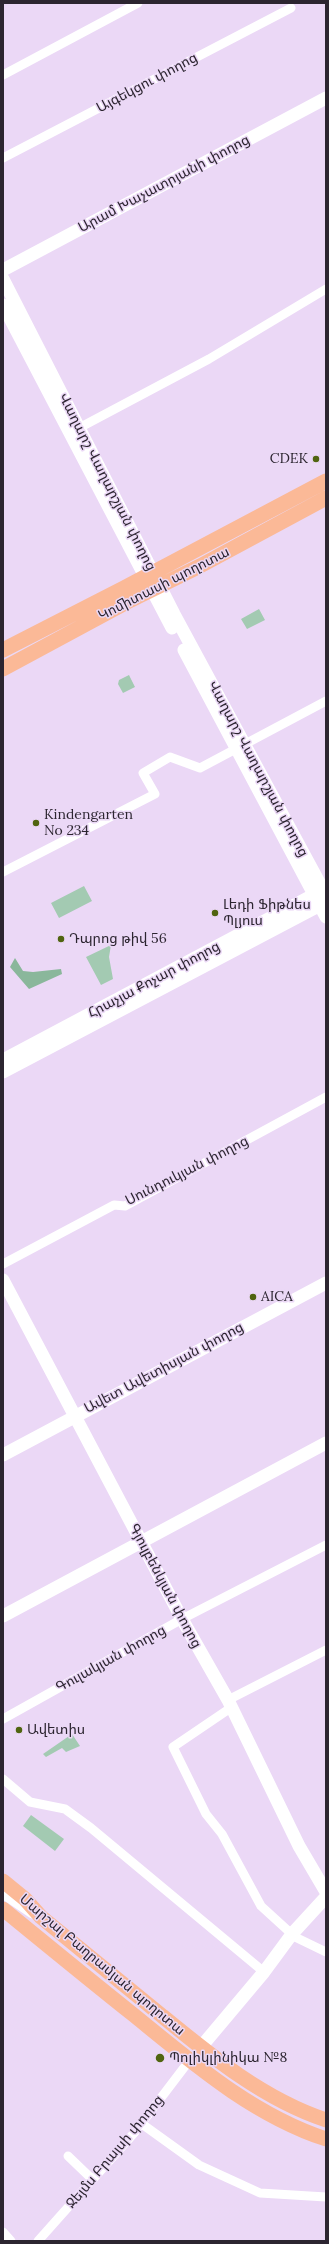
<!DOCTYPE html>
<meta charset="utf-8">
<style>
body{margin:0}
#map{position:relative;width:329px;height:2244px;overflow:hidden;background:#ebd8f6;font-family:Lora,serif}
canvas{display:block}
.frame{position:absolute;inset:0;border:4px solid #2c2530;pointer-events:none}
</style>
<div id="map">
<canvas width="329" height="2244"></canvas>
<div class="frame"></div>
</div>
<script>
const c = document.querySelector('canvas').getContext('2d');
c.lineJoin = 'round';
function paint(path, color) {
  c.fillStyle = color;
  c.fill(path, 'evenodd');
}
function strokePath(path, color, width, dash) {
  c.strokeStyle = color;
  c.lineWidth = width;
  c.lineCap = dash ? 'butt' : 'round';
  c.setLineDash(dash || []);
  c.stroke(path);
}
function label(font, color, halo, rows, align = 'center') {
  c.font = font + ' Lora,"Noto Sans Armenian",serif';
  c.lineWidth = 3;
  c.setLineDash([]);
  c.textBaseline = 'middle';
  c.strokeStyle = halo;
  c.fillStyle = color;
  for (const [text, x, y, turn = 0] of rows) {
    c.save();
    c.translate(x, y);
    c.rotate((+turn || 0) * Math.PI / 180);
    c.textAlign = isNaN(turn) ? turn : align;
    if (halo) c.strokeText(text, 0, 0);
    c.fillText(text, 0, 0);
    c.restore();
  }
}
paint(new Path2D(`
 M259,609L265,620L247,629L241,619Z
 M129,675L135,687L123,693L118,684L119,680Z
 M84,886L92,901L59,918L51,903Z
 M111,945L109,957L113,979L101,985L86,957Z
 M72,1734L80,1746L66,1752L62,1748L46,1757L43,1754Z
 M31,1815L64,1839L55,1851L23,1826Z`), '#a3cab2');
paint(new Path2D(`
 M15,958L23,971L33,972L61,969L62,974L29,989L10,967Z`), '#8ab79b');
strokePath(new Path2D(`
 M3,75L138,3
 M3,158L291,8
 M79,428L209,359L326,289
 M3,872L155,794L143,773L170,757L200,768L326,701
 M3,1264L114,1205L125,1206L326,1097
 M228,1700L326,1650
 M232,1707L173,1747L206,1814L222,1834L261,1906L295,1937L326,1952
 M3,1719L182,1619L326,1545
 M3,1779L30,1802L65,1809L91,1828L264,1972
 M142,2124L199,2165L260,2193L326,2197
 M68,2156L93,2180
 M3,2232L11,2241
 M38,2241L135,2132L189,2061`), '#fff', 9);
strokePath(new Path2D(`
 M3,270L326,98
 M3,279L174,614L326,895
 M3,305L172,628
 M184,650L326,917
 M3,1060L321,891
 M3,1072L326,902
 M3,1280L182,1619L228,1700L299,1846L326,1892
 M3,1455L326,1283
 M3,1616L326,1443
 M3,1892L33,1912
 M201,2047L264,1972L292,1934L326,1897`), '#fff', 13);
strokePath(new Path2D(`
 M3,650L124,588L326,481
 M3,669L131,600L200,566L326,498
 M3,1881L25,1899L41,1917C81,1950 121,1982 161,2015C211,2056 263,2099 326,2120
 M3,1909C47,1945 91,1981 135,2016C194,2064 253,2115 326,2139`), '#fbb997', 15);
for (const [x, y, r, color] of [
 [316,459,4,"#506410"],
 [36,823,4,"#506410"],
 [215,913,4,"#506410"],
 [61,939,4,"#506410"],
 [253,1297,4,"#506410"],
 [19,1730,4,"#506410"],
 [160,2058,5,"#506410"]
]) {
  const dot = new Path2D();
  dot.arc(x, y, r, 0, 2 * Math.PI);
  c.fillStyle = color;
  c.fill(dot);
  strokePath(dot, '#ebd8f6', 1.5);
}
label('14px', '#2c2530', '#ebd8f6', [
 ["Այգեկցու փողոց",147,83,-28],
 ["Արամ Խաչատրյանի փողոց",164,184,-28],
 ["Վաղարշ Վաղարշյան փողոց",107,482,63],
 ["Կոմիտասի պողոտա",164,584,-27],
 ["Վաղարշ Վաղարշյան փողոց",258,769,62],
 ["Հրաչյա Քոչար փողոց",154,980,-28],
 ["Սունդուկյան փողոց",187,1171,-27],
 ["Ավետ Ավետիսյան փողոց",164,1368,-28],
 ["Գյուլբենկյան փողոց",165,1586,62],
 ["Գուլակյան փողոց",111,1659,-29],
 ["Մարշալ Բաղրամյան պողոտա",102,1965,40],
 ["Ջեյմս Բրայսի փողոց",115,2152,-50]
]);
label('14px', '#2c2530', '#ebd8f6', [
 ["CDEK",308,459,"right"],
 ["Kindengarten",44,815],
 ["No 234",44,831],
 ["Լեդի Ֆիթնես",223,905],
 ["Պլյուս",223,921],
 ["Դպրոց թիվ 56",69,939],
 ["AICA",261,1297],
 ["Ավետիս",27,1730],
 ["Պոլիկլինիկա №8",169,2058]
], 'left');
</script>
